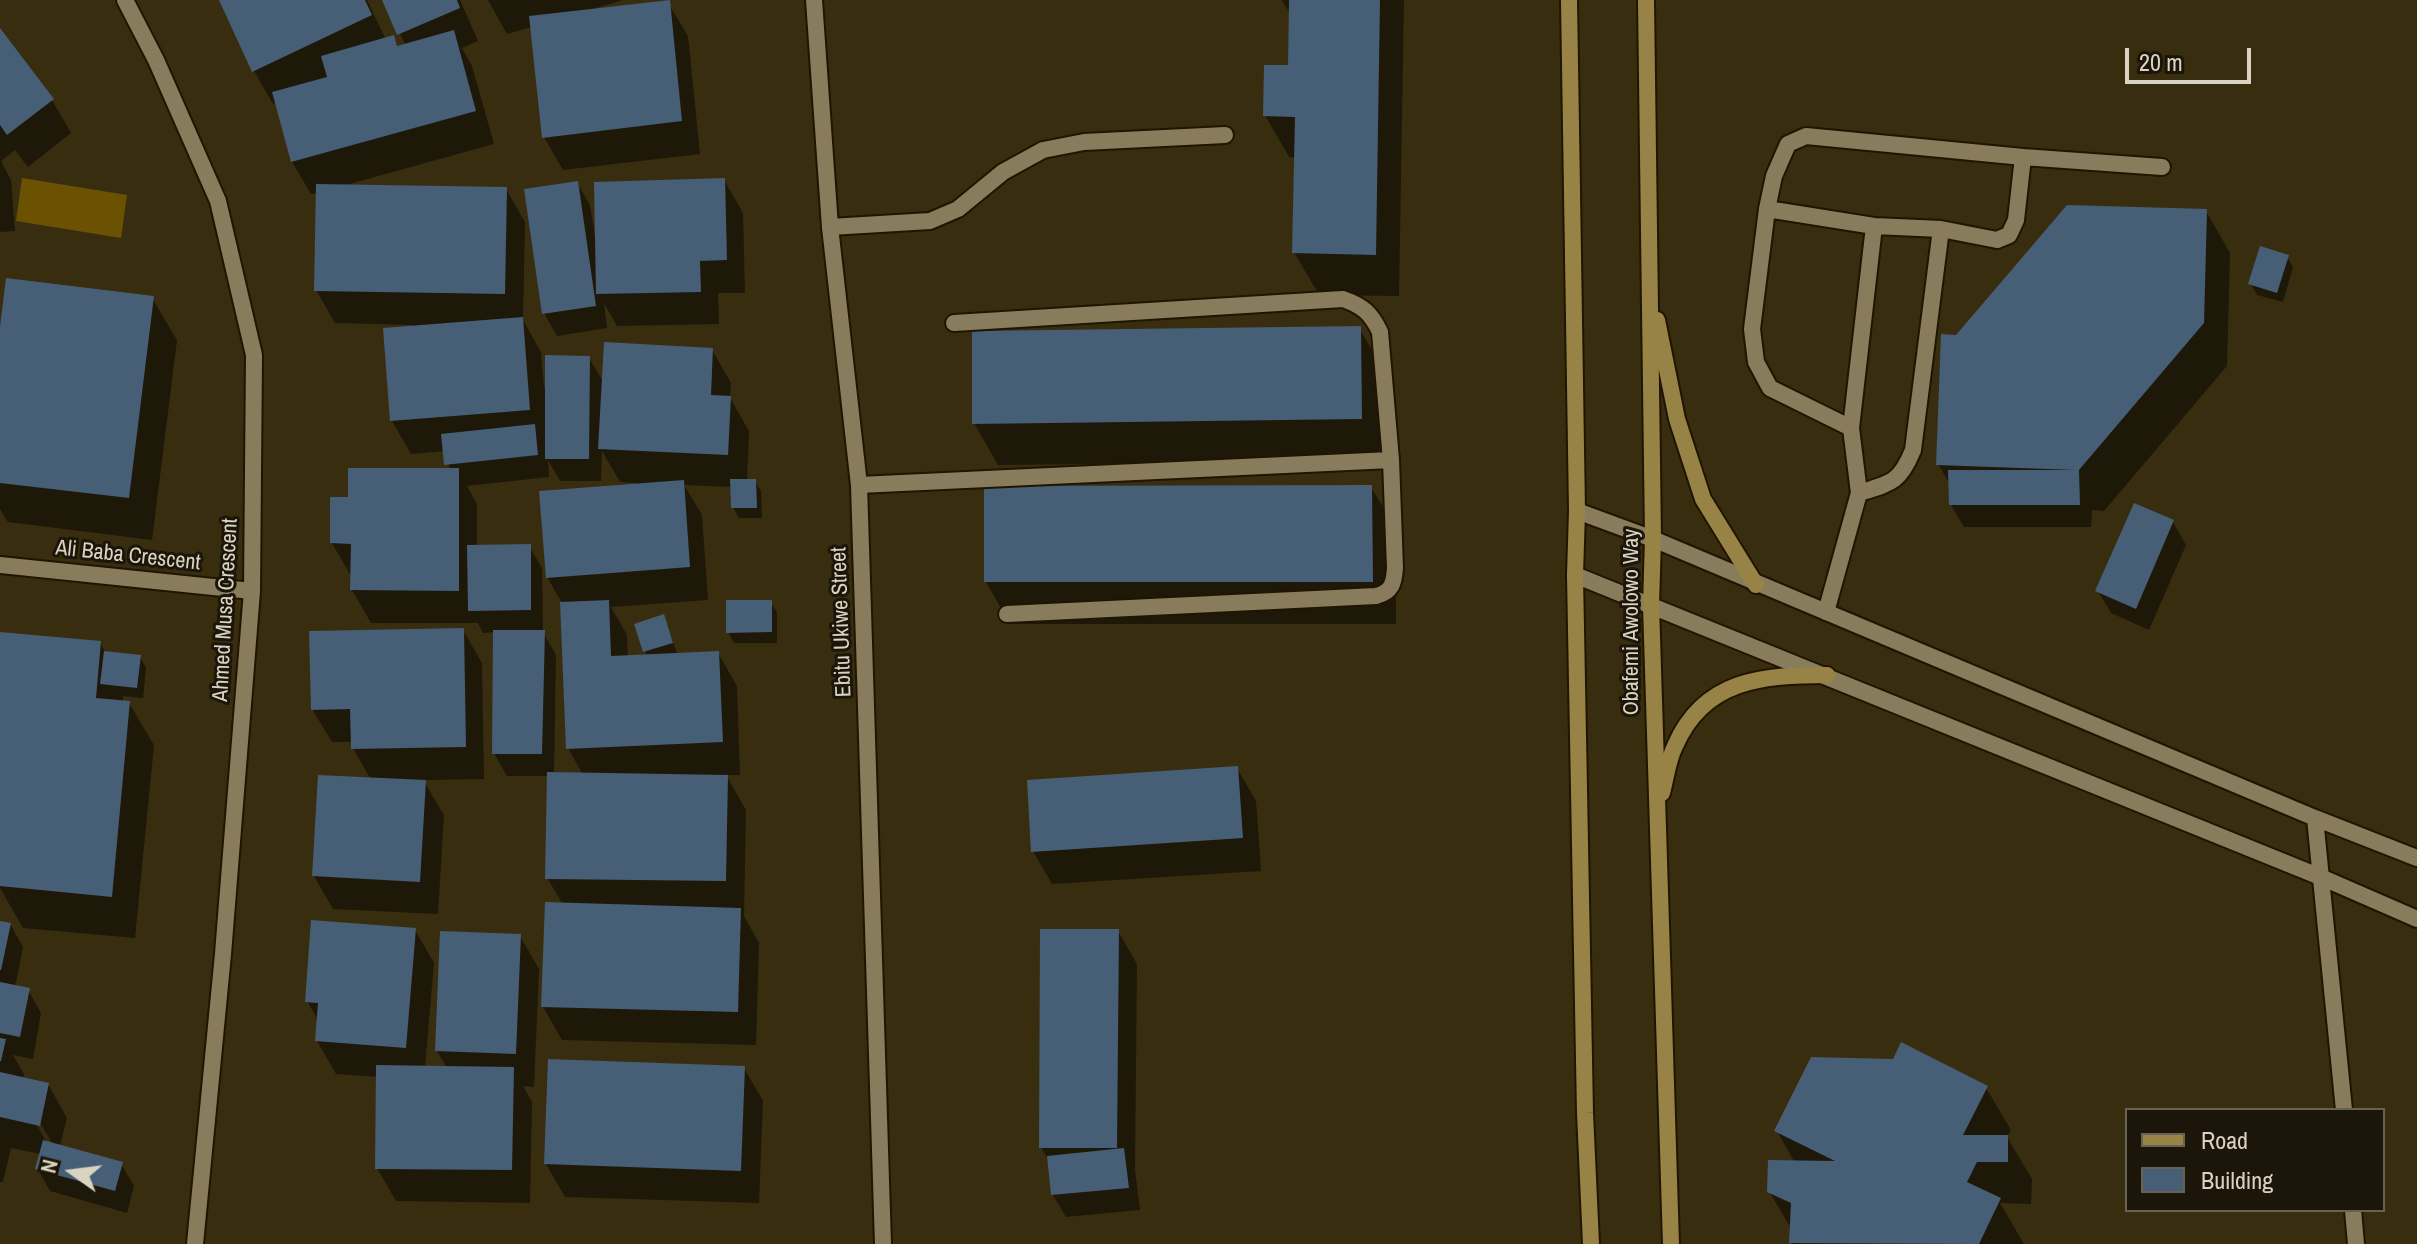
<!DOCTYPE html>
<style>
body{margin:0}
#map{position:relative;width:2417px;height:1244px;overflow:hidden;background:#392d0f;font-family:"Archivo Narrow",sans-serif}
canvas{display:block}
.legend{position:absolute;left:2125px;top:1108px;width:260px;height:104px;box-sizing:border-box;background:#1c160a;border:2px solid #686254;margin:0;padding:10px 14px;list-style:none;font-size:24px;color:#dad3c2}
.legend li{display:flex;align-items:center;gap:16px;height:40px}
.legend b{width:40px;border:2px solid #686254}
.north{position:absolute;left:32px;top:1132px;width:80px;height:80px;-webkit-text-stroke:6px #1c160a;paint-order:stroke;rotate:284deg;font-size:22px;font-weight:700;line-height:32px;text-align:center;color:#dad3c2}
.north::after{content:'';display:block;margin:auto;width:28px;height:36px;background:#dad3c2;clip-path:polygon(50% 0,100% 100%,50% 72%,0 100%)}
.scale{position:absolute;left:2125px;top:48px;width:126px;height:36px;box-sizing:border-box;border:4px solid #dad3c2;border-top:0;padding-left:10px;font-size:24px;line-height:28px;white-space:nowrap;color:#dad3c2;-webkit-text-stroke:6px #1c160a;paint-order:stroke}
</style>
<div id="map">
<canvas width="2417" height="1244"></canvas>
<ul class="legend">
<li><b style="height:10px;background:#988346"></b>Road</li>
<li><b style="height:22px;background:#465e76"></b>Building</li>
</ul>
<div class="north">N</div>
<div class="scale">20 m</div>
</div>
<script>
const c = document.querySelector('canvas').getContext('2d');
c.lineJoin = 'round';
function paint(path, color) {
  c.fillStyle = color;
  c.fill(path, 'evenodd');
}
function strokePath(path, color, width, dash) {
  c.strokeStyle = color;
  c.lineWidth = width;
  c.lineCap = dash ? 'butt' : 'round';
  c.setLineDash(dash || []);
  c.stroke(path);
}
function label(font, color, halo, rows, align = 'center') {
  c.font = font + ' "Archivo Narrow",sans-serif';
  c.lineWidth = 6;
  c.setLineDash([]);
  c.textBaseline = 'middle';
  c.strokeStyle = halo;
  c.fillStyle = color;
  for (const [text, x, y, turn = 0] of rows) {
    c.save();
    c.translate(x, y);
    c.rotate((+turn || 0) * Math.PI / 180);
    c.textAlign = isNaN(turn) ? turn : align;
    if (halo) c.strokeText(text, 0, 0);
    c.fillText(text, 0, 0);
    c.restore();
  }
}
paint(new Path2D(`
 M22,178L127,195L121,238L16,221Z`), '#6b5203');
paint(new Path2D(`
 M221,0H367L386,40L393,38L399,48L406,46L384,0H460L478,41L462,48L472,66L494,144L346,185L506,189L525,222L523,320L541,352L544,388L589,358L604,383L712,350L731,383L730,398L749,431L747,481H755L761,491L762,518H739L733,507L732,487L684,485L702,515L708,600L611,607L627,635L628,657L647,656L645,651L663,616L678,655L718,653L737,686L740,775H726L746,810L744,916L759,943L756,1045L562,1040L543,1007L563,905L548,879L549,776H507L494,753L495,632L483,633L478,623H371L352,590L351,576L332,543L350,499L450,470L445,451L411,454L392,421L413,325L335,323L316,290L318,193L311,194L292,162L277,102L273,104L254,71ZM602,451L620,482L636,483V485L547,577L562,603L568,748L583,775L554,774L556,655L543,632L542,568L529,546L477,547V504L467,486L549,477L548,460L560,481H601Z
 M488,0H623L596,8V10L668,3L688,36L700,154L563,170L544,137L532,27L507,34Z
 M1282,0H1404L1399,296L1319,295L1294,252L1296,158L1289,157L1265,115L1290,67L1291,16Z
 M0,31L52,100L71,133L28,167L15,150L1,161L11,180L15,231L0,232Z
 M724,180L743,213L745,293H718L719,324L617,326L604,303L607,328L557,336L544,313L577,183L590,205L595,237Z
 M2206,211L2230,253L2227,366L2104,511L2092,510L2091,527H1964L1951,505V486L1938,464L1957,337Z
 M2287,257L2293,267L2283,302L2257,295L2251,284Z
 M152,298L177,340L152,540L8,522L0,509V343Z
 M1359,328L1384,370L1385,461L998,465L974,423Z
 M1371,487L1396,529V624H1010L986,582Z
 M2173,522L2186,545L2149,630L2111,613L2098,591Z
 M770,602L777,612V643H734L728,632Z
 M463,630L482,663L484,779L423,780L444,815L438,914L333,909L314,876L371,780L353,748V742H332L312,709Z
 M0,634L100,643L106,653L140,657L146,668L143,698L123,696V702L129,703L154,745L135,938L23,928L0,888Z
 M1237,768L1256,801L1261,871L1052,884L1033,851Z
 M0,923L10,924L23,947L15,987L28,990L41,1013L33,1059L13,1055L24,1074L23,1079L48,1084L67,1118L60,1146L121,1164L134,1186L127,1213L50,1191L37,1168L41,1154L11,1148L3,1182H0ZM36,1116L52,1143H47L33,1118Z
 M415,930L434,963L425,1067L447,1068L437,1051L520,936L539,969L534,1087L523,1086L532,1102L530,1203L396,1201L377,1168L378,1077L336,1074L317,1041L319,1022L307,1001Z
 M1118,931L1137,964L1135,1170L1140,1210L1066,1217L1053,1195L1050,1163L1041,1147Z
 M744,1068L763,1101L759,1203L565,1197L546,1164Z
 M1986,1088L2011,1130L2007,1137L2032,1179L2031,1204L2000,1203L2024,1244H1792V1230L1769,1191L1795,1163L1777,1131Z`), '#0007');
paint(new Path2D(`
 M219,0H365L372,15L252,72Z
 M382,0H457L460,8L397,35Z
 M670,0L682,121L542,138L529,16Z
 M1289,0H1380L1376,255L1292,253L1295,117L1263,116L1264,65H1288Z
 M0,28L54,99L7,135L0,125Z
 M454,30L476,111L291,162L272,92L327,77L321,56L394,35L397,46Z
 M725,178L727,260L700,261L701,292L596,294L594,182Z
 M578,181L596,306L542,314L524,189Z
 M316,184L507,187L505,294L314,291Z
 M2067,205L2207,209L2204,323L2079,470L2080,505H1949L1948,470H2076L1936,465L1941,334L1956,335Z
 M2260,246L2289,255L2277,293L2248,284Z
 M6,278L154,296L129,498L0,483V327Z
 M523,317L530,410L390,421L383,328Z
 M1361,326L1362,419L972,424V331Z
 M604,342L713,348L711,395L731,396L728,455L598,449Z
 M545,355L590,356L589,459H545Z
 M535,424L538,455L444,465L441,434Z
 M348,468H459V591L350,590L351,544L330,543V497H348Z
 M730,479H756L757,508H731Z
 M684,480L690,567L546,578L539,491Z
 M1372,485L1373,582H984V486Z
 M2134,503L2174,520L2136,609L2095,591Z
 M531,544V610L468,611L467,545Z
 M609,600L611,656L719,651L723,742L566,749L560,602Z
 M726,600H772V632L726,633Z
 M664,614L673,643L643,652L634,624Z
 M464,628L466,747L351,749L350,709L311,710L309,631Z
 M493,630H545L542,754H492Z
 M0,632L101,641L96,698L130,701L112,897L0,886Z
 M104,651L141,655L137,688L100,684Z
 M1238,766L1243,838L1031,852L1027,780Z
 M547,772L728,775L726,881L545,879Z
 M318,775L426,780L420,882L312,876Z
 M545,902L741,908L738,1012L541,1007Z
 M311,920L416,928L406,1048L315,1041L318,1003L305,1002Z
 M0,921L11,923L1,970H0Z
 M1040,929H1119L1117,1148H1039Z
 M440,931L521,934L516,1054L435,1051Z
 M0,982L30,988L20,1037L0,1033Z
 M0,1038L6,1039L1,1061H0Z
 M1901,1042L1988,1086L1963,1135H2008V1162H1977L1967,1182L2001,1198L1979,1244L1789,1243L1791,1203L1767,1192L1768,1160L1835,1161L1774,1131L1811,1057L1893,1059Z
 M548,1059L745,1066L741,1171L544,1164Z
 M376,1065L514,1067L512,1170L375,1169Z
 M0,1072L49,1083L40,1126L0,1117Z
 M43,1140L123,1162L115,1191L35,1169Z
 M1124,1148L1129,1188L1051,1195L1047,1156Z`), '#465e76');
const lane = new Path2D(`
 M1767,209L1874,226L1941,229L1913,450C1900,482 1892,483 1859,493
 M830,227L930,221L958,209L1003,172L1043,150L1084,142L1225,135
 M1941,229L1997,240L2009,235L2016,220L2023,157
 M954,323L1343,299C1363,306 1371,313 1380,332L1391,460L1395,568C1394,583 1392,592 1376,596L1007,614
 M1851,428L1874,226
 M859,485L1391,460
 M1826,612L1859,493L1851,428L1770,388L1756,362L1752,329L1767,209L1774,176L1788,144L1806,136L2023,157L2162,167`);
const street = new Path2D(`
 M125,0L156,60L218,201L254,355L252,591L223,954L195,1244
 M814,0L830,227L859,485L883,1244
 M1577,511L1653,539L2315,818L2417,858
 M0,565L252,591
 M1575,575L2323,878L2417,919
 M2315,818L2344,1110
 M2353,1210L2356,1244`);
const secondary = new Path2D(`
 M1569,0L1577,511L1575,575L1585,1113L1591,1244
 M1646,0L1653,539L1651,605L1671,1244
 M1657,320L1677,419L1703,499L1756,585
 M1662,793C1666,778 1668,760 1675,746C1704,679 1763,675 1827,675`);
strokePath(lane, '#201500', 20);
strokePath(street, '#201500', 20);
strokePath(secondary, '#201500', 20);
strokePath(lane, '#897c5c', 16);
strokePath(street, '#897c5c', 16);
strokePath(secondary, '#988346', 16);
label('22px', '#dad3c2', '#1c160a', [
 ["Ali Baba Crescent",128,556,6],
 ["Ahmed Musa Crescent",226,610,-87],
 ["Ebitu Ukiwe Street",842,622,-92],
 ["Obafemi Awolowo Way",1632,622,-90]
]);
</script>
